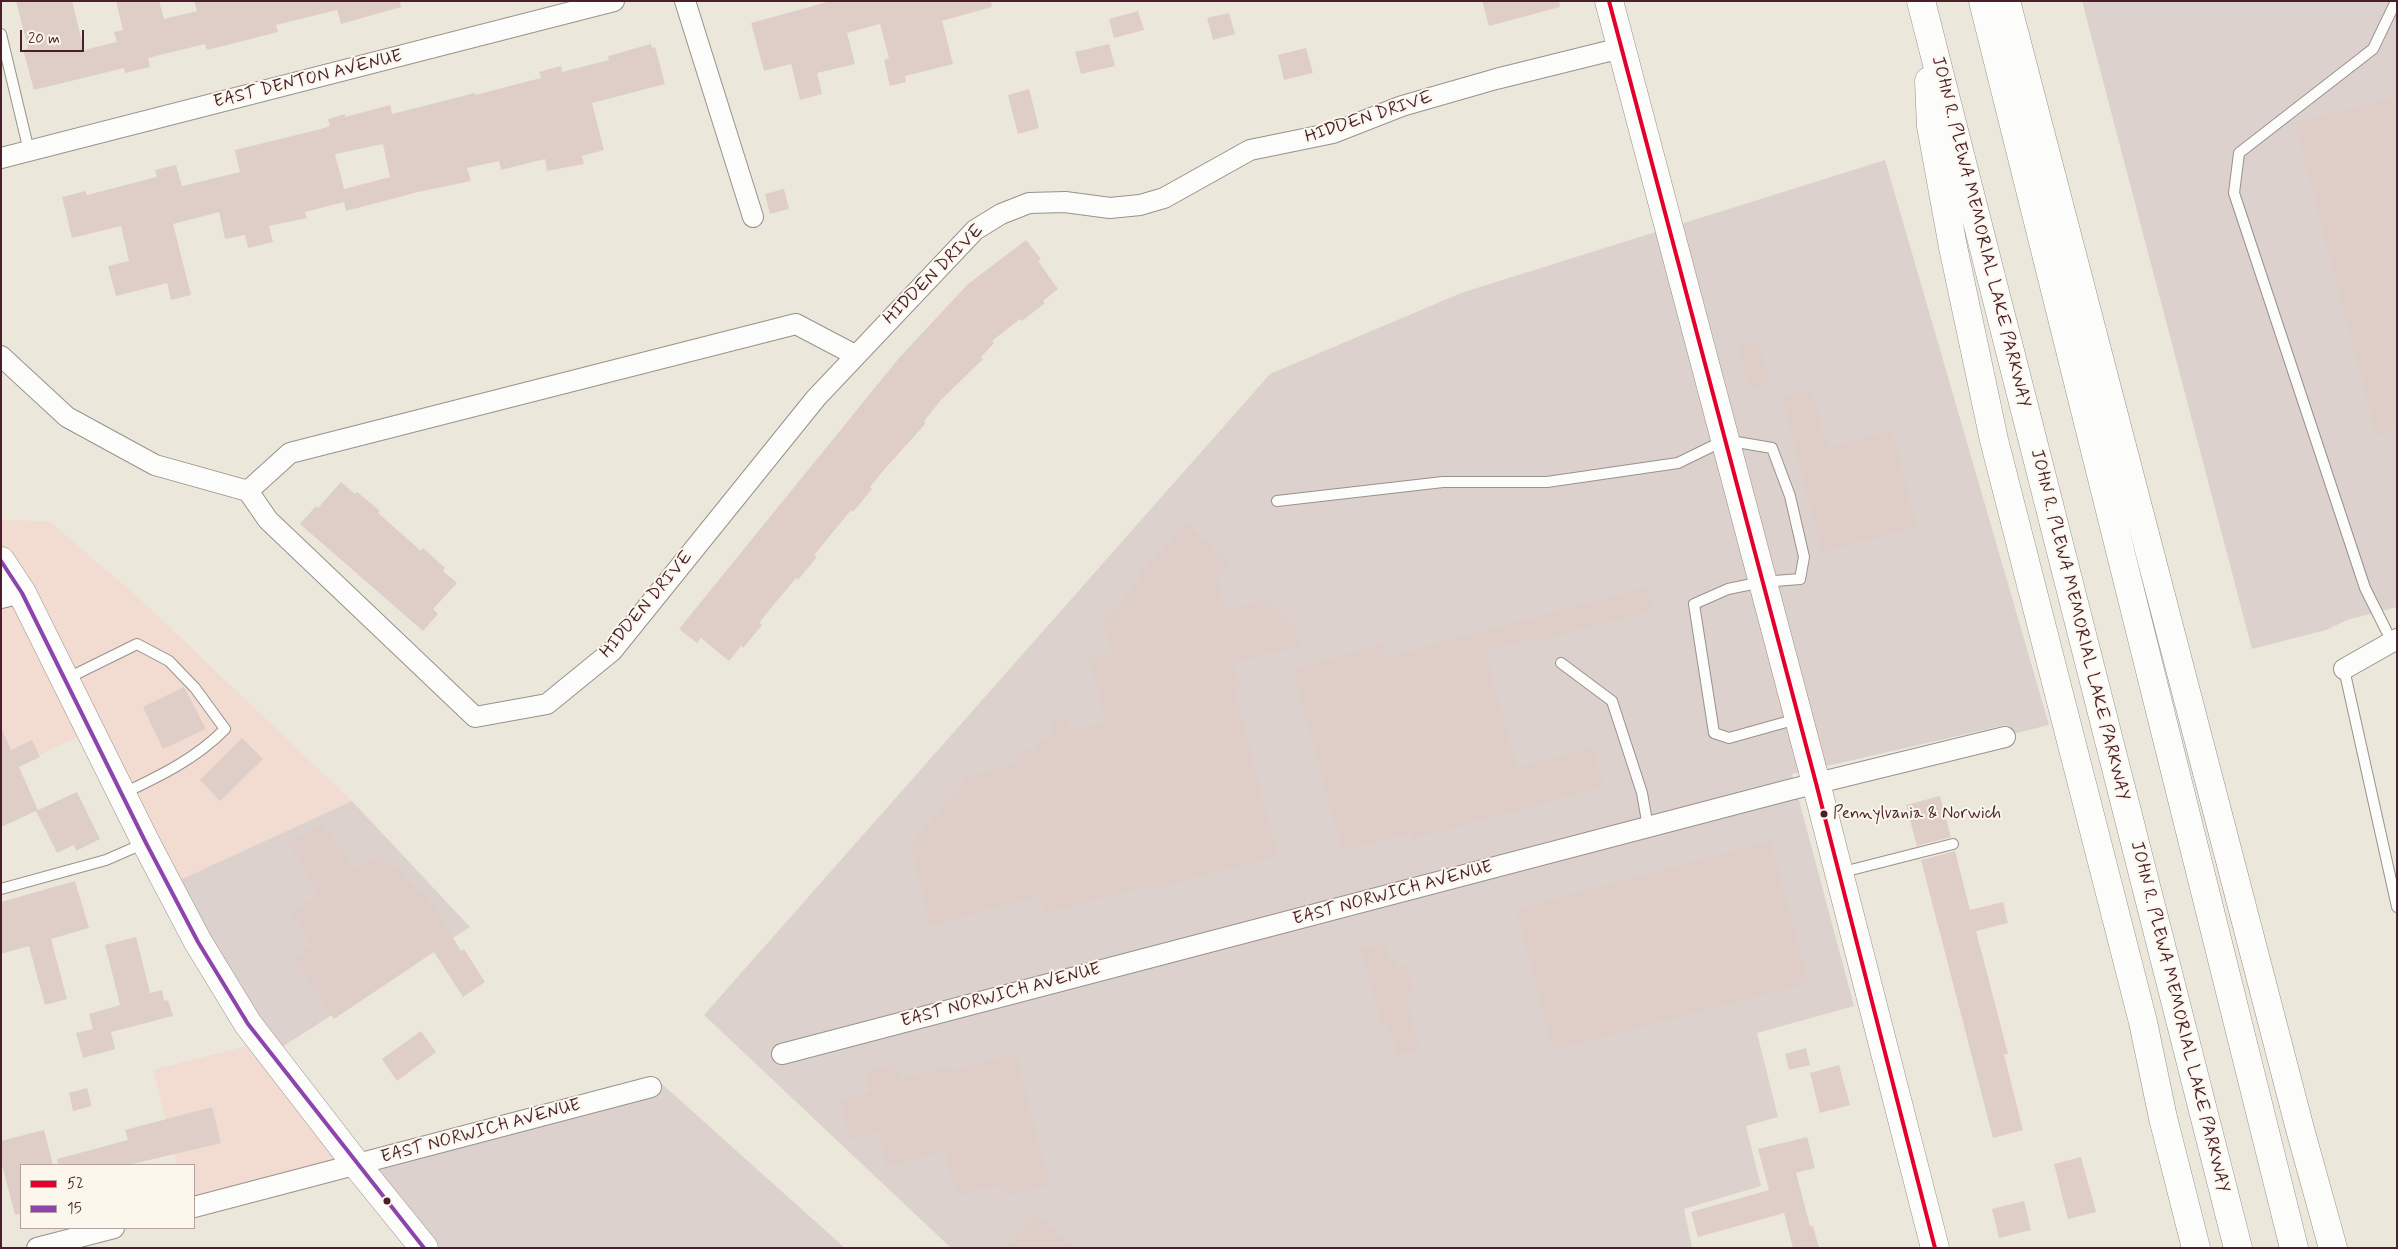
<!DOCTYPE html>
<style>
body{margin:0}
#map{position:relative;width:2398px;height:1249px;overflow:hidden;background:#ebe8db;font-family:Mynerve,sans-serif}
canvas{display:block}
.frame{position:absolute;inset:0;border:2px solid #4a1f2b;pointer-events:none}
.legend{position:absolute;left:20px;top:1164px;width:175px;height:65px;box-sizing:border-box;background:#fbf7ec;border:1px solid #b4a19f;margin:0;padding:6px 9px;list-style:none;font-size:15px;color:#4a1f2b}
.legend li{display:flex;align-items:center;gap:10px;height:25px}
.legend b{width:25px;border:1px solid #b4a19f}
.scale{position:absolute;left:20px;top:30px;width:64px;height:22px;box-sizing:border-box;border:2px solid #4a1f2b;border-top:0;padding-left:6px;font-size:15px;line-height:18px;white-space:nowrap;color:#4a1f2b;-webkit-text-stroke:4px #fbf7ec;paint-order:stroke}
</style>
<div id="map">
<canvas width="2398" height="1249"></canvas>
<div class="frame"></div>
<ul class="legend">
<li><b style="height:6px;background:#e4002b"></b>52</li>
<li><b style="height:6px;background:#8e44ad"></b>15</li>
</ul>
<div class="scale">20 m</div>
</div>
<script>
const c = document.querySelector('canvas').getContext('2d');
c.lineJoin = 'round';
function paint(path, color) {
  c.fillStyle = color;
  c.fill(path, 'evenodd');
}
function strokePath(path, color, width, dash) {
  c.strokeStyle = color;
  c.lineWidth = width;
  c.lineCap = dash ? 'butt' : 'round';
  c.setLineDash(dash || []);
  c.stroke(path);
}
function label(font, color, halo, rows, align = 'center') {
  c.font = font + ' Mynerve,sans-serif';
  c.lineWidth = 4;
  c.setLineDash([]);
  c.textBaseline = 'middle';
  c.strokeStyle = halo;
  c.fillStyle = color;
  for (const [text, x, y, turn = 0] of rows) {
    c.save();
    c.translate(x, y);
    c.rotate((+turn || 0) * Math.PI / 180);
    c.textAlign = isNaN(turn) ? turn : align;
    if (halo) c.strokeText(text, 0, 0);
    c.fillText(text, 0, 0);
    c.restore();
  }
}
paint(new Path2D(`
 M1,520L49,521L141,600L352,801L169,885L90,731L1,773Z
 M262,1042L356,1164L194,1207V1165H177L153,1070Z`), '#f2dbd1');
paint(new Path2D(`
 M2082,1H2397V607L2347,620L2326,630L2252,649Z
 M1885,160L2049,725L2009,735L2006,725L1792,774L1854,1006L1757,1033L1778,1117L1746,1126L1761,1186L1684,1209L1692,1246L1687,1248H951L704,1015L1270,374L1461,293Z
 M352,801L470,927L271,1054L169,885Z
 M662,1084L845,1248H424L356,1165Z`), '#ddd1cd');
paint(new Path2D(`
 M16,1H72L84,50L117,42L114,32L123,30L116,1H159L164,19L197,11L194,1H400L401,7L341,24L337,10L276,25L278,32L207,50L205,44L148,58L150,67L125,73L124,68L34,90L23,50L28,48Z
 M831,1H991L992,7L942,21L953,64L905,76L906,82L890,86L884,60L889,58L880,24L847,33L855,64L817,73L822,94L800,100L791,64L764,71L751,23Z
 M1482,1H1559L1560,7L1489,26Z
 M1138,11L1144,30L1114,38L1109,19Z
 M1229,13L1235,34L1213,40L1207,18Z
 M651,44L652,48L655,47L665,84L592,103L604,150L582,156L584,164L547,171L545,159L501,170L499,161L467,168L471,181L418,192L346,211L344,202L305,212L307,218L269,226L273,242L248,248L245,235L225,239L219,212L173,224L191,295L171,300L167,283L116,296L108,266L129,261L121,226L72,238L62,197L86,191L87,195L157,177L155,170L176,165L182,186L240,172L235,150L321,129L330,126L328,119L345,114V117L390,105L392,114L475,93V95L541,78L539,72L561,66L562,72L609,60L608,56ZM383,144L390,177L344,189L335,154Z
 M1109,44L1115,66L1081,74L1075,52Z
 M1306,48L1313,73L1284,80L1278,55Z
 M1029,89L1039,128L1018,134L1008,95Z
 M2397,97V429L2376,435L2295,123Z
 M784,189L789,209L770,214L765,194Z
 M1026,240L1041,259L1038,261L1058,289L1043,301L1045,303L1022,321L1020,319L992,341L994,343L981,357L983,359L941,400L924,421L926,423L883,471L870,487L872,489L853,512L851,510L814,555L817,557L798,580L796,578L771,608L759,623L762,625L743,648L741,646L729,661L701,638L697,643L679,629L899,358L968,284Z
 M1758,343L1770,383L1750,389L1739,348Z
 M1811,389L1828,448L1892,431L1917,527L1822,552L1782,397Z
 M341,482L355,494L357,492L380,511L378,513L421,551L423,548L445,568L443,571L457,583L433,609L438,614L423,631L300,524L316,506L318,508Z
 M1186,523L1230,564L1217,577L1226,611L1266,600L1295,627L1300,646L1233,663L1240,687L1234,689L1278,856L1150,890L1148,886L1044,913L1039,896L930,926L910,846L963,783L962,779L1017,764L1014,754L1036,748L1034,742L1054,736L1051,722L1067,718L1070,731L1106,722L1089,659L1112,653L1103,621L1143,578L1138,574Z
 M1647,587L1653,610L1538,641L1537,637L1485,651L1517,768L1594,747L1604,787L1412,839L1410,833L1342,851L1293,669L1383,644L1387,657Z
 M184,687L206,729L163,749L143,707Z
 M1,728L11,750L32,740L40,757L19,767L38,810L77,792L100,839L76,851L74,845L57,853L36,811L1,827Z
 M242,738L263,759L220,801L200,780Z
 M1940,796L1951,837L1917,846L1906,805Z
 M322,823L356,869L379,854L432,903L461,951L464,949L485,982L463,997L434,952L334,1019L294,959L313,946L291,913L319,894L288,842L307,831L309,833Z
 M1771,841L1808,983L1553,1050L1516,909Z
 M1955,851L1970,910L2003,902L2008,923L1976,931L2008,1054H2004L2023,1130L1993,1138L1921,860Z
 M75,881L89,928L51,939L67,999L45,1005L29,946L1,954V902Z
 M136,937L150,993L162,990L164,1001L168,1000L173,1016L111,1032L115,1049L83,1058L76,1033L93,1029L89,1014L120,1005L105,945Z
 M1384,943L1389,961L1394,960L1396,967L1406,964L1414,993L1405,996L1420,1049L1397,1055L1388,1025L1382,1027L1361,949Z
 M421,1031L436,1052L397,1081L382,1059Z
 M1806,1048L1810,1065L1789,1070L1785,1054Z
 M1016,1054L1050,1185L1004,1196L1001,1185L957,1196L945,1151L887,1167L878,1133L850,1140L840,1100L870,1092L865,1072L896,1064L901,1079L949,1066L951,1071Z
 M1839,1065L1850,1105L1820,1113L1810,1073Z
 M87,1088L92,1106L73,1111L69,1093Z
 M212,1107L221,1143L128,1165H58L57,1159L128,1140L125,1130Z
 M44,1130L53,1165H21V1214L15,1215L1,1161V1141Z
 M1807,1137L1815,1168L1796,1173L1810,1226H1813L1819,1248H1793L1784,1213L1698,1237L1691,1212L1769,1190L1758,1149Z
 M2081,1157L2096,1212L2068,1219L2054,1164Z
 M2024,1201L2031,1230L1999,1238L1992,1209Z
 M1036,1214L1075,1248H1006Z`), '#decec7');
const lane = new Path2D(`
 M1,34L29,151
 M1277,501L1443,482H1547L1678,463L1725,440L1772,448L1790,496L1804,557L1800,579L1762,582L1728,589L1694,604L1714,733L1729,738L1797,719
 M2392,642L2365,588L2234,193L2239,153L2373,49L2396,1
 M1561,663L1612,701L1642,793L1648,827
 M2344,669L2397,907
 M66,679L137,644L169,661L195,688L225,729C197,758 160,776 124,793
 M1839,873L1953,844
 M1,889L106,860L145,843`);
const street = new Path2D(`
 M685,1L753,217
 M1,158L614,1
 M1,356L67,417L155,465L248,491L268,520L475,717L547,704L612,651L816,398L975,230L1001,214L1029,203L1065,202L1110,208L1140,205L1164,198L1250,150L1333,133L1402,106L1496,79L1621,48
 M248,491L290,453L796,324L855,355
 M1,598L22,593
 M2344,669L2397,639
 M782,1054L1789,790L2005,737
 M194,1207L651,1087
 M37,1248L114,1228`);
const secondary = new Path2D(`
 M1609,1L1816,783L1935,1248
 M1,561L22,593L146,843L198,942L248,1024L356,1164L424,1248`);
const primary = new Path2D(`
 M1921,1L2238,1248
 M1983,1L2294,1248
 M2006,1L2300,1129L2333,1248
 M1929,81L1931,126L1953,247L1994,440L2143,1022L2163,1118L2196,1248`);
strokePath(lane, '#9a918c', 12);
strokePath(street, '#9a918c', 22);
strokePath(secondary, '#9a918c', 29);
strokePath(primary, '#9a918c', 29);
strokePath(lane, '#fcfcfa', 10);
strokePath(street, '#fcfcfa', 20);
strokePath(secondary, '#fcfcfa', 28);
strokePath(primary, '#fcfcfa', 28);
strokePath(new Path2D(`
 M1609,1L1816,783L1935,1248`), '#e4002b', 4);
strokePath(new Path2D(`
 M1,561L22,593L146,843L198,942L248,1024L424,1248`), '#8e44ad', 4);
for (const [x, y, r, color] of [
 [1824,814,4.5,"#4a1f2b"],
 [387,1201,4.5,"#4a1f2b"]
]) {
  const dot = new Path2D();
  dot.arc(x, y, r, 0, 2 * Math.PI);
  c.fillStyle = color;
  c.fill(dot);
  strokePath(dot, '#fbf7ec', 2);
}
label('17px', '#4a1f2b', '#fbf7ec', [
 ["Pennylvania & Norwich",1833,814]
], 'left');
label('18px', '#4a1f2b', '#fbf7ec', [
 ["EAST DENTON AVENUE",308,80,-14],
 ["HIDDEN DRIVE",1369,118,-18],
 ["JOHN R. PLEWA MEMORIAL LAKE PARKWAY",1980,232,76],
 ["HIDDEN DRIVE",934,275,-45],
 ["HIDDEN DRIVE",647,605,-50],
 ["JOHN R. PLEWA MEMORIAL LAKE PARKWAY",2079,625,76],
 ["EAST NORWICH AVENUE",1393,894,-15],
 ["EAST NORWICH AVENUE",1001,996,-15],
 ["JOHN R. PLEWA MEMORIAL LAKE PARKWAY",2179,1017,76],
 ["EAST NORWICH AVENUE",481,1132,-15]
]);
</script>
